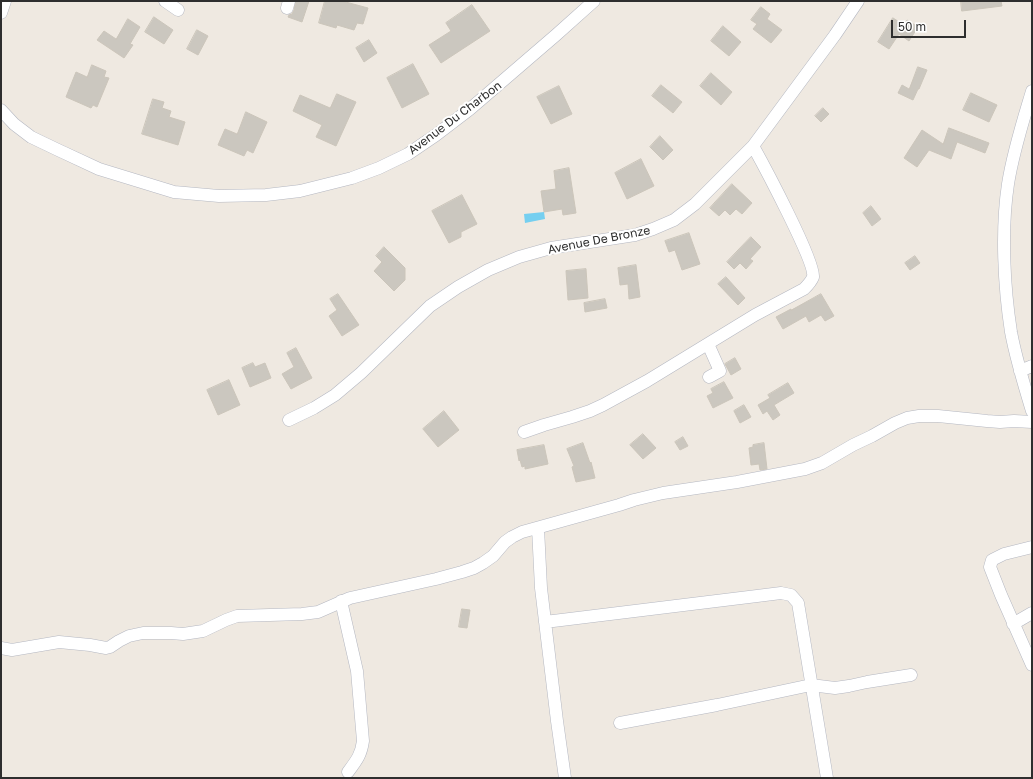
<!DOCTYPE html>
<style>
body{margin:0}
#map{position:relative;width:1033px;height:779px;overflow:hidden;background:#efe9e1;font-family:"Golos Text",sans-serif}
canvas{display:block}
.frame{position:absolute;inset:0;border:2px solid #2e2e2e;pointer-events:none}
.scale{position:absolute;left:891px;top:20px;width:75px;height:18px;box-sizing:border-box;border:2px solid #2e2e2e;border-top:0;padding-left:5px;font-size:12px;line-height:14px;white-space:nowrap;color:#2e2e2e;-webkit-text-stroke:3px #fff;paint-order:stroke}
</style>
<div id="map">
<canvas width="1033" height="779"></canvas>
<div class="frame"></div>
<div class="scale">50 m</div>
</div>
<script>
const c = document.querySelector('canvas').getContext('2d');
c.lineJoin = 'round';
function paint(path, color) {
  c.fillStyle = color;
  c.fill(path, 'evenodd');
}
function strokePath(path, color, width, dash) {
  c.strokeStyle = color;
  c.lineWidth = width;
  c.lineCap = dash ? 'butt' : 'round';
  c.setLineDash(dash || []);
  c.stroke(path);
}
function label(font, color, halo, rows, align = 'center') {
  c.font = font + ' "Golos Text",sans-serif';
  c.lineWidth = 4;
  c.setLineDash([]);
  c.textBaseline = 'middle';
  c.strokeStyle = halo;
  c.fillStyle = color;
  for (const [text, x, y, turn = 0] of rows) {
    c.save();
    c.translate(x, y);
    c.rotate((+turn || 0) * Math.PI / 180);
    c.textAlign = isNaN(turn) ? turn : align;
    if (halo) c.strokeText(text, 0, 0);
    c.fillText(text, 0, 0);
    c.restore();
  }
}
paint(new Path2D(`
 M544,212L545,219L525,223L524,214Z`), '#75cff0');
const building = new Path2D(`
 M296,1H309L302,22L288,17L289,15L292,14L294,10Z
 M325,1H342L368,8L363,24L357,23L354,30L337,25L336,28L319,23Z
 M961,1H1001L1002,6L962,11Z
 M472,5L490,31L441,63L429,45L451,31L446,23Z
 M761,7L770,14L767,19L782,30L771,43L753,29L757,24L751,20Z
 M154,17L173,30L164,44L145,32Z
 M893,18L904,25L907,20L918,27L909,41L899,34L889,49L878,42Z
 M128,19L140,27L130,44L133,45L124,58L97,40L104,31L116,39Z
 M723,26L741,42L729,56L711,41Z
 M197,30L208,36L198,55L187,49Z
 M369,40L377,53L364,62L356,48Z
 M413,64L429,94L402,108L387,78Z
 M92,65L106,71L104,77L109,78L97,107L93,105L91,108L66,97L76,72L87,77Z
 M918,67L927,70L919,89H918L913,100L898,93L902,85L909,89Z
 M711,73L732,92L721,105L700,86Z
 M661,85L682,102L673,113L652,96Z
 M559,86L572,114L551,124L537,97Z
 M971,93L997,105L989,122L963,110Z
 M337,94L356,102L336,146L316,137L322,125L293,111L300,95L330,108Z
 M153,99L164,102L162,108L171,111L169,117L185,122L178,145L142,134Z
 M823,108L829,114L821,122L815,116Z
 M246,112L267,122L253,153L247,150L244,156L218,145L225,129L237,134Z
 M949,128L989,143L985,153L957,142L951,159L929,150L917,167L904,158L922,130L943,144Z
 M660,136L673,150L663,160L650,147Z
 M641,159L654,186L627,199L615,173Z
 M569,168L576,213L563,215L562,209L544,212L541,191L556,189L554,171Z
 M732,184L752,203L742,214L736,209L730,215L725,210L719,216L710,208Z
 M462,195L477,224L461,232V237L449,243L432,211Z
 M871,206L881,219L872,226L863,213Z
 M689,233L700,264L682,270L675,250L669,252L665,241Z
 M751,237L761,247L750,259L753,261L746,269L740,263L734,269L727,262Z
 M384,247L405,268V280L394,291L374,271L382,262L376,256Z
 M915,256L920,263L910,270L905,263Z
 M636,265L640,297L629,299L628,284L620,285L618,268Z
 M586,269L588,298L568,300L566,271Z
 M726,277L745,298L738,305L718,284Z
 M338,294L359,325L342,336L329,316L337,310L330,299Z
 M821,294L834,316L825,321L821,315L809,322L806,316L783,329L776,317L791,309V310Z
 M605,299L607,308L585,312L584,303Z
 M296,348L312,378L291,389L282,374L294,367L287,353Z
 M735,358L741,369L731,375L725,364Z
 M253,363L255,367L265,363L271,378L250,387L242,368Z
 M229,380L240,405L218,415L207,390Z
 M724,382L733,398L713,408L707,396L713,393L711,389Z
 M788,383L794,393L774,405L780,415L773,420L767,411L763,414L758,405L770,398L768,395Z
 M744,405L751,417L740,423L734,411Z
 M444,411L459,430L438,447L423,429Z
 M643,434L656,448L643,459L630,445Z
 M683,437L688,446L680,450L675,442Z
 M583,443L590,463L591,462L595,478L576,482L572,467L574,466L567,449Z
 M764,443L767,469L760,470L759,464L751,465L749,448L753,447V445Z
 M544,445L548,464L525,469V466L522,467L520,460L519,461L517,450Z
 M462,609L470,610L467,628L459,627Z`);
paint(building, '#cbc7bf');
strokePath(building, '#cbc5ba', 1);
const minor = new Path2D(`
 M165,1L178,10
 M287,8L289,1
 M1,13L5,1
 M1032,91C1023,121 1013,152 1008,184C1001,230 1004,287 1011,332C1016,359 1024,385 1032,411
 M1,110L14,124L31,137L56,149L99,169L174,192L219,196L266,195L300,191L352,178L379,168L408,154L436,135L470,109L556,35L594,1
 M708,344L720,371L709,377
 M1020,371L1032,366
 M289,420L314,408L335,395L361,373L430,306L458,287L488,270L519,257L551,248L635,235L653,229L674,220L695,204L753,146L835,35L858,1
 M524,432L544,425L572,417L590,411L603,405L647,381L755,315L804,289C807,286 811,282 813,277C816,263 763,164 753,146
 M538,528L541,588L557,721L565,778
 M1032,547L1004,554L992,560L990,567L1001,595L1032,665
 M341,601L357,671L363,741C361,755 357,760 348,772
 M545,622L757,596L781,593L791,595L798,603L827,778
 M1013,624L1032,613
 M1,648L12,650L59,642L90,645L106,648L110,647L119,641L129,636L143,633H171L183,634L203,631L226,620L237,616L302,614L318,612L350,598L436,579L462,572L474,568L483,563L493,556L505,542L512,537L522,532L619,505L634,500L663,493L737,482L805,469L822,463L853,445L872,436L895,423L907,418L919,416H938L987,421L1000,422L1014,421L1032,422
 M620,723L717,705L811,685L835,688L849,686L867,682L911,675`);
strokePath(minor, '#b4b7c1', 13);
strokePath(minor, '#fff', 12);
label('12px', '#2e2e2e', '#fff', [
 ["Avenue Du Charbon",455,118,-37],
 ["Avenue De Bronze",599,240,-11]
]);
</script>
